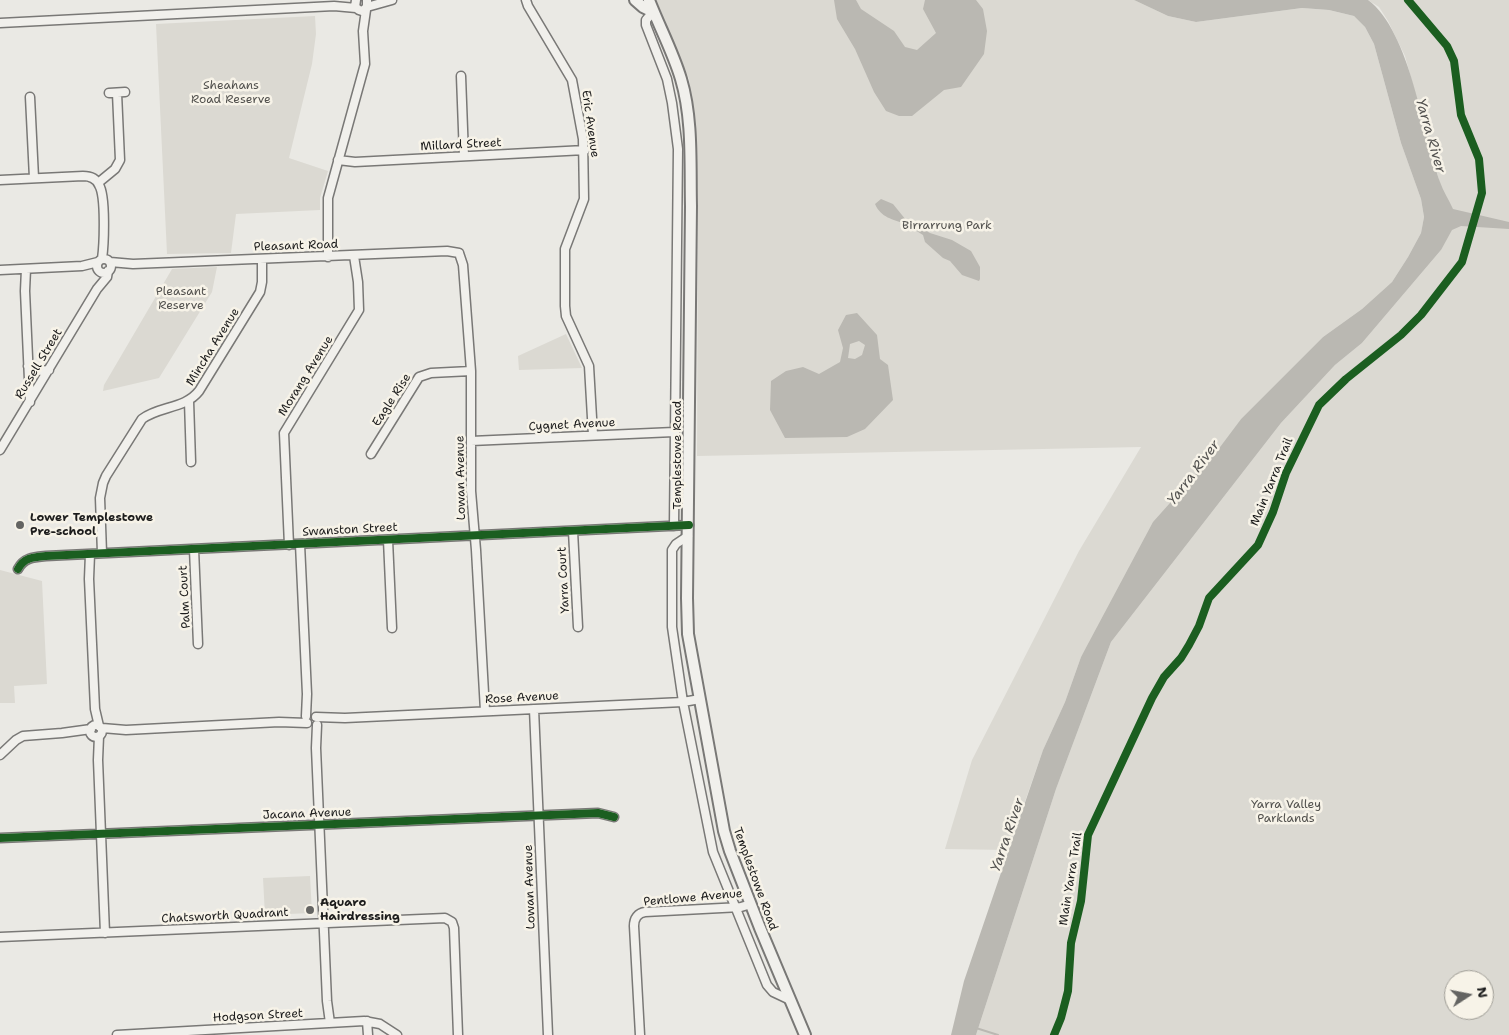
<!DOCTYPE html>
<style>
body{margin:0}
#map{position:relative;width:1509px;height:1035px;overflow:hidden;background:#eae9e4;font-family:"Shantell Sans",sans-serif}
canvas{display:block}
.north{position:absolute;left:1444px;top:970px;width:50px;height:50px;box-sizing:border-box;background:#f7f3e8;border:1px solid #9f9d96;border-radius:50%;rotate:79deg;font-size:14px;font-weight:700;line-height:20px;text-align:center;color:#1c1c1c}
.north::after{content:'';display:block;margin:auto;width:18px;height:22px;background:#646462;clip-path:polygon(50% 0,100% 100%,50% 72%,0 100%)}
</style>
<div id="map">
<canvas width="1509" height="1035"></canvas>
<div class="north">N</div>
</div>
<script>
const c = document.querySelector('canvas').getContext('2d');
c.lineJoin = 'round';
function paint(path, color) {
  c.fillStyle = color;
  c.fill(path, 'evenodd');
}
function strokePath(path, color, width, dash) {
  c.strokeStyle = color;
  c.lineWidth = width;
  c.lineCap = dash ? 'butt' : 'round';
  c.setLineDash(dash || []);
  c.stroke(path);
}
function label(font, color, halo, rows, align = 'center') {
  c.font = font + ' "Shantell Sans",sans-serif';
  c.lineWidth = 5;
  c.setLineDash([]);
  c.textBaseline = 'middle';
  c.strokeStyle = halo;
  c.fillStyle = color;
  for (const [text, x, y, turn = 0] of rows) {
    c.save();
    c.translate(x, y);
    c.rotate((+turn || 0) * Math.PI / 180);
    c.textAlign = isNaN(turn) ? turn : align;
    if (halo) c.strokeText(text, 0, 0);
    c.fillText(text, 0, 0);
    c.restore();
  }
}
paint(new Path2D(`
 M656,0H1134L1168,16L1196,22L1302,8L1329,10L1354,16L1365,27L1374,44L1401,143L1421,199L1424,217L1421,233L1408,257L1392,282L1362,309L1323,337L1241,419L1220,447L1081,657L1065,702L1043,750L1008,850L945,849L972,760L1079,551L1141,447L697,456L698,214L694,114L689,79Z
 M1368,0H1509V1035H976L1056,789L1111,642L1281,423L1335,365L1362,343L1441,250L1440,184L1405,56L1388,21L1379,7ZM1454,980H1484V1010H1454Z
 M315,16L316,34L312,64L289,158L328,171L320,198V210L236,214L231,253L167,254L156,24Z
 M217,267L212,292L159,378L103,391L104,385L172,269Z
 M566,334L582,368L519,370L518,356Z
 M0,570L42,581L47,684L14,686L15,703H0Z
 M310,876L312,913L265,915L263,878Z`), '#dbd9d2');
paint(new Path2D(`
 M834,0H856L861,9L894,31L905,47L917,50L936,33L923,9L925,0H976L983,9L987,31L984,54L961,87L944,90L912,116H899L886,111L874,92L855,49L837,19Z
 M1134,0H1368C1410,31 1423,133 1440,182C1443,191 1449,200 1453,209L1509,222V229L1461,226L1452,230L1441,250L1362,343L1335,365L1281,423L1111,642L1056,789L976,1035H951L964,981L1043,750L1065,702L1081,657L1153,522L1220,447L1241,419L1323,337L1362,309L1392,282L1408,257L1421,233L1424,217L1421,199L1401,143L1374,44L1365,27L1354,16L1329,10L1302,8L1196,22L1168,16Z
 M881,199L893,204L906,220L930,233L952,240L971,251L980,267V279L979,281L962,275L950,261L943,258L925,242L923,235C918,232 911,227 905,224C893,219 881,218 875,204Z
 M857,313L877,335L880,359L888,365L893,400L865,429L847,437L785,438L770,410L771,381L786,371L803,367L819,374L840,362L843,348L838,330L846,315ZM859,341L865,345L862,355L855,359L848,358L850,344Z`), '#bab8b2');
strokePath(new Path2D(`
 M976,1028L998,1035`), '#bab8b2', 2);
const minor = new Path2D(`
 M356,0L355,7L359,10L362,11L367,7V0
 M526,0L528,6L572,80L583,139L584,199L565,249V306L566,316L589,366L593,435
 M367,7L392,0
 M653,12L646,20V25L667,79L672,103L678,149L674,526
 M0,23L334,6L356,8
 M461,76L464,156
 M109,93L125,92
 M30,97L34,178
 M338,160L355,162L585,150
 M0,180L83,176C90,176 96,178 99,185C106,196 104,245 102,259
 M98,183L115,169L120,160L117,93
 M459,253L463,265L471,371V491L476,550L485,711
 M328,257V198L365,64L363,31L366,10
 M97 266a7 7 0 1 1 14 0a7 7 0 1 1-14 0Z
 M110,262L133,264L447,251L459,253
 M26,269L25,291L30,402
 M0,270L82,266L98,262
 M28,366L37,371L49,370
 M189,401L191,462
 M471,441L674,432
 M0,450L97,289L107,277L108,271
 M371,454L419,377L431,373L471,371
 M573,531L578,627
 M688,536L676,544L672,550V627L683,702L713,852L767,985L773,992L790,1000
 M388,540L392,628
 M300,544L307,694L306,716
 M289,545L284,433L359,310L358,282L354,256
 M194,549L198,644
 M102,553L100,498L103,483L106,476L142,419C159,406 185,409 199,391L260,292L262,282V259
 M90,554L89,579L95,709L99,726
 M18,569C24,557 35,557 46,556L689,525
 M534,709L548,1035
 M316,717L345,718L683,702L700,699
 M317,725L316,748L327,1001L330,1023
 M90 731a6 6 0 1 1 12 0a6 6 0 1 1-12 0Z
 M102,728L126,730L279,722L307,723
 M99,736L98,760L105,933
 M0,755L16,740L23,736L62,733L91,729
 M0,838L598,813L614,817
 M0,937L445,918L452,922L454,928L458,1035
 M367,1021L368,1035
 M117,1035L364,1021L380,1024L397,1035
 M640,1035L634,926C634,918 638,913 645,912L741,907L751,904`);
const major = new Path2D(`
 M635,0L643,7L653,12
 M649,0C659,26 673,52 681,79C693,119 690,165 691,206L687,598L688,634L724,831L730,851L760,928L805,1035`);
strokePath(minor, '#797876', 11);
strokePath(major, '#797876', 14);
strokePath(minor, '#f1f0ec', 8);
strokePath(major, '#f1f0ec', 10);
strokePath(new Path2D(`
 M18,569C24,557 35,557 46,556L689,525
 M0,838L598,813L614,817
 M1054,1035L1061,1018L1068,991L1071,943L1081,901L1088,835L1152,698L1164,677L1181,658L1189,645L1199,626L1209,598L1258,545L1273,512L1286,473L1319,405L1346,379L1401,335L1421,315L1462,262L1482,193L1479,159L1461,115L1454,61L1447,46L1408,0`), '#1b5e20', 8);
for (const [x, y, r, color] of [
 [20,525,5,"#646462"],
 [310,910,5,"#646462"]
]) {
  const dot = new Path2D();
  dot.arc(x, y, r, 0, 2 * Math.PI);
  c.fillStyle = color;
  c.fill(dot);
  strokePath(dot, '#f7f3e8', 2);
}
label('12px', '#52514e', '#f7f3e8', [
 ["Sheahans",231,86],
 ["Road Reserve",231,100],
 ["Birrarrung Park",947,226],
 ["Pleasant",181,292],
 ["Reserve",181,306],
 ["Yarra Valley",1286,805],
 ["Parklands",1286,819]
]);
label('12px', '#1c1c1c', '#f7f3e8', [
 ["Eric Avenue",590,124,82],
 ["Millard Street",461,145,-3],
 ["Pleasant Road",296,246,-2],
 ["Mincha Avenue",213,347,-58],
 ["Russell Street",39,364,-59],
 ["Morang Avenue",306,376,-58],
 ["Eagle Rise",392,400,-57],
 ["Cygnet Avenue",572,425,-3],
 ["Templestowe Road",678,455,-90],
 ["Lowan Avenue",461,478,-91],
 ["Main Yarra Trail",1272,482,-68],
 ["Swanston Street",350,530,-3],
 ["Yarra Court",564,580,-93],
 ["Palm Court",185,597,-93],
 ["Rose Avenue",522,698,-3],
 ["Jacana Avenue",307,814,-2],
 ["Templestowe Road",755,879,70],
 ["Main Yarra Trail",1071,879,-81],
 ["Lowan Avenue",530,887,-92],
 ["Pentlowe Avenue",693,898,-5],
 ["Chatsworth Quadrant",225,916,-3],
 ["Hodgson Street",258,1016,-3]
]);
label('bold 12px', '#1c1c1c', '#f7f3e8', [
 ["Lower Templestowe",30,518],
 ["Pre-school",30,532],
 ["Aquaro",320,903],
 ["Hairdressing",320,917]
], 'left');
label('italic 14px', '#535250', '#f7f3e8', [
 ["Yarra River",1430,136,74],
 ["Yarra River",1194,473,-53],
 ["Yarra River",1008,835,-71]
]);
</script>
